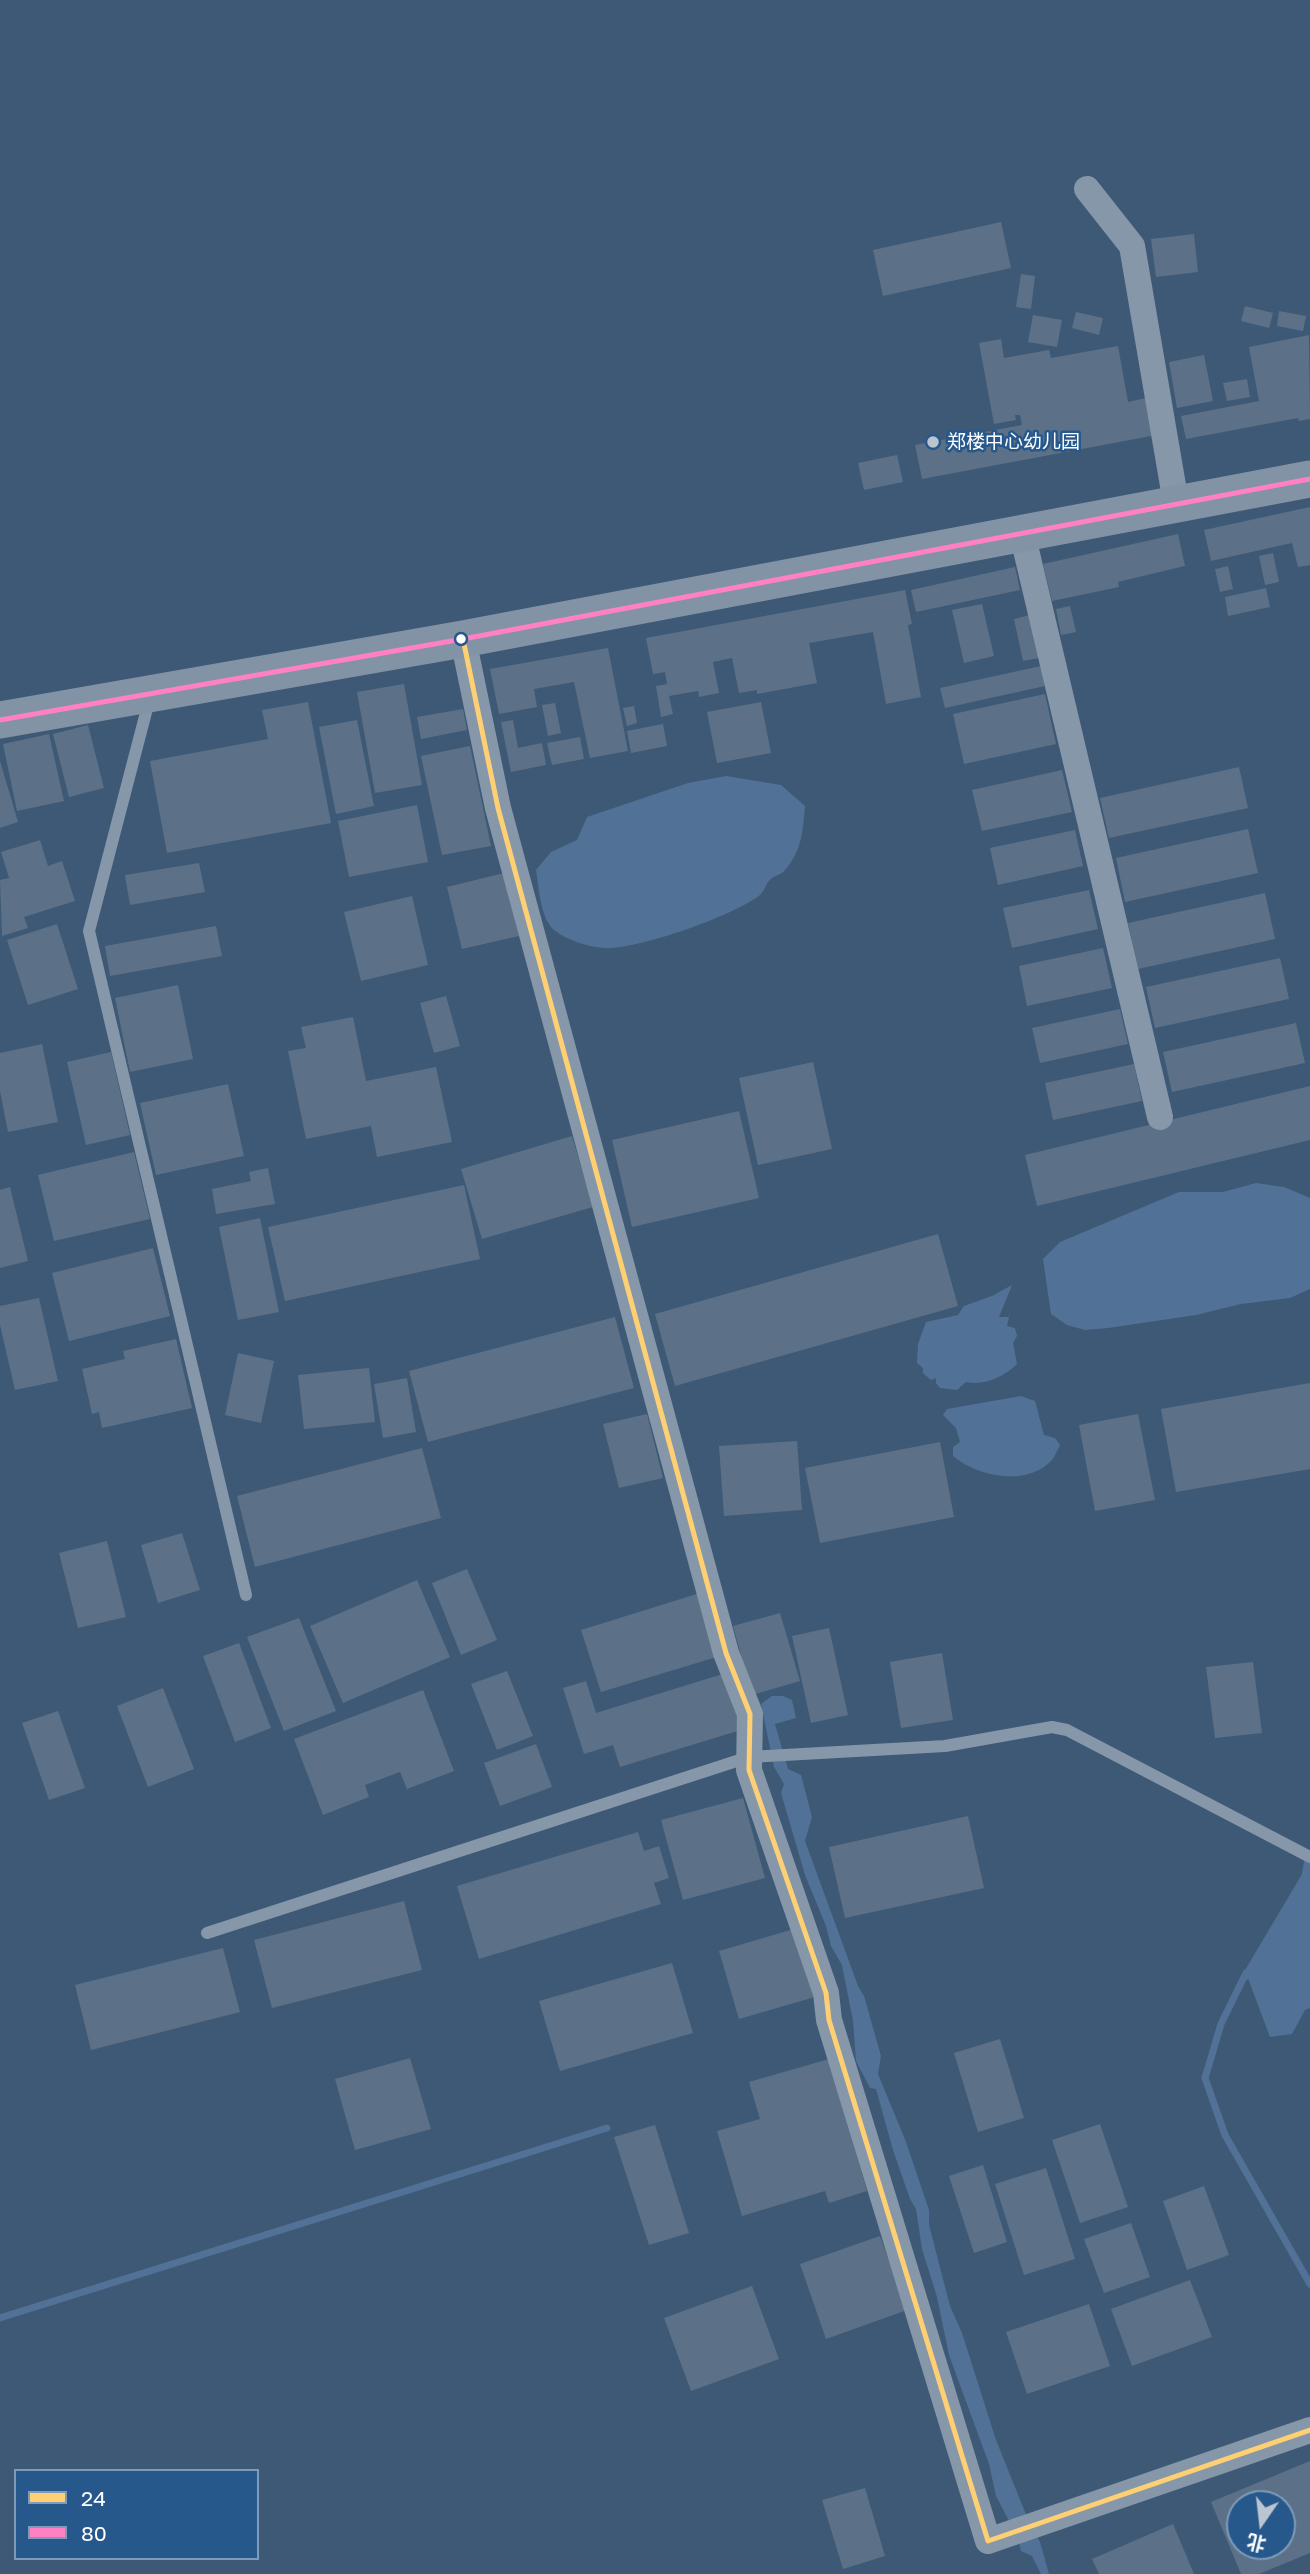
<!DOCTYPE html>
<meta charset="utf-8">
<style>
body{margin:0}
#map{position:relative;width:1310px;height:2574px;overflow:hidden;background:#3e5975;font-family:"Golos Text","Noto Sans SC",sans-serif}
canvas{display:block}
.legend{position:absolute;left:14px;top:2469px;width:245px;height:91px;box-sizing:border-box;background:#27588c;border:2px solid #7d9bba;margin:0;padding:9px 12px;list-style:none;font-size:21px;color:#fff}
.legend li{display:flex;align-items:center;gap:14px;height:35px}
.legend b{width:35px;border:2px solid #7d9bba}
.north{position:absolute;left:1226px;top:2490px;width:70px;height:70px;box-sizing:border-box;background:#27588c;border:2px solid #7d9bba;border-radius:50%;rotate:194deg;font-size:19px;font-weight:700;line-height:28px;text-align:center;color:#fff}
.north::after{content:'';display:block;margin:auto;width:24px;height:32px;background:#bbc5cf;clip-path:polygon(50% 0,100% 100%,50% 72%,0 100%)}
</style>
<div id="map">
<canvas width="1310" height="2574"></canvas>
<ul class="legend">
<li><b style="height:9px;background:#fed073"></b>24</li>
<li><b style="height:9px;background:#ff80c5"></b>80</li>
</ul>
<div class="north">北</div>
</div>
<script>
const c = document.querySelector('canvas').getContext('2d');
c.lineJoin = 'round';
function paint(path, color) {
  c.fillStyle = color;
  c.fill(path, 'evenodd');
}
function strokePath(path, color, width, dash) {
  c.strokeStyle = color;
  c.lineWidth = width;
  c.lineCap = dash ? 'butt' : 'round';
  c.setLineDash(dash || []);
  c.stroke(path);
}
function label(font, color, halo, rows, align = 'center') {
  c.font = font + ' "Golos Text","Noto Sans SC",sans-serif';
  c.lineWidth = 5;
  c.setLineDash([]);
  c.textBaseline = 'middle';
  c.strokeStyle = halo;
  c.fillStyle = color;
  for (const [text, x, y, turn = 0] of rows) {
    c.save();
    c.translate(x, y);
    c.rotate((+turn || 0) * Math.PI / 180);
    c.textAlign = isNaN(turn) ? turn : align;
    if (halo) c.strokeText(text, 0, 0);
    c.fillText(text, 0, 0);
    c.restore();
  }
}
paint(new Path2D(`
 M726,776L781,785L805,806C803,830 802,851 785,870C781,875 776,875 772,878C766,882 765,891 760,895C733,916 637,950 604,948C589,947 566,940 554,930C540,917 539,888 536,870L551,852L577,840L587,817L688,783Z
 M1256,1183L1284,1187L1310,1198V1289L1290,1298L1241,1304L1196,1315L1108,1328L1085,1330L1067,1325L1051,1314L1043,1259L1060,1242L1179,1192H1223Z
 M1012,1285L999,1317H1009L1007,1326L1015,1328L1017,1336L1013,1343L1017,1364C1004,1377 984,1386 966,1382L957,1390L940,1388L936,1383V1378L931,1380L923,1373V1368L917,1363L918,1344L926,1322L958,1315L964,1306L992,1296Z
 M1021,1396L1035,1401L1044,1435L1055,1438L1060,1445C1058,1449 1055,1456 1052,1460C1027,1487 978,1477 953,1456V1447L960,1442L956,1428L943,1415L947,1409Z
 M772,1696H783L792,1700L796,1718L775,1724L788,1769L801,1775L812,1817L805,1841L858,1986L864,1996L881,2056L878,2074L906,2142L929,2210V2225L950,2306L962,2333L996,2440L1025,2512L1040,2542L1049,2574H1041L1032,2556L1021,2551L1018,2538L996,2496L989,2464L949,2355L937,2297L922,2249L916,2209L910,2199L893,2150L876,2089L870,2088L856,2061L853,2021L842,1965L831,1946L826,1926L805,1875L781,1793L784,1784L774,1767L761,1704Z
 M1307,1868L1310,1869V2008L1305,2010L1292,2034L1270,2037L1246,1973L1305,1876Z`), '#517296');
strokePath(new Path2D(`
 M1246,1973L1221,2024L1205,2078L1225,2135L1310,2284
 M1245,1977L1305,1876L1309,1855
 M0,2318L607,2128`), '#517296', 7);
paint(new Path2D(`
 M1001,222L1011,268L883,296L873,250Z
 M1194,234L1198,272L1156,277L1151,239Z
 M1021,274L1035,276L1031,309L1016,307Z
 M1245,306L1273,313L1269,328L1241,321Z
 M1279,311L1306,316L1303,331L1277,326Z
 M1076,312L1103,318L1099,335L1072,328Z
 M1033,315L1062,320L1057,347L1028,342Z
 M1309,335L1310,419L1299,421L1298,418L1186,439L1181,416L1259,401L1249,347Z
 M1001,339L1004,358L1049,350L1051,358L1118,346L1128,402L1155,396L1162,434L922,479L915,445L1022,425L1020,415H1015L1016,420L994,424L979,343Z
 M1204,355L1213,401L1177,408L1169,362Z
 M1247,379L1250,397L1227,401L1223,383Z
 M897,455L903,482L864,490L858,463Z
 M1310,507V565L1298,567L1292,543L1211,561L1204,530Z
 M1178,534L1185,566L1118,582L1119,587L1052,601L1043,564Z
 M1273,553L1279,582L1265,585L1259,556Z
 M1228,566L1233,589L1220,592L1215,569Z
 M1015,567L1020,590L916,612L911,590Z
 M1266,588L1270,607L1228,616L1225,597Z
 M905,590L912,624L908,625L921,697L886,704L873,632L809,643L817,683L757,694V690L739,693L732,658L713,662L719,693L699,697L698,691L669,696L673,714L661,717L656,686L667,684L665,672L653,674L646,638Z
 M982,604L994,656L964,663L952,610Z
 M1070,606L1076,632L1061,635L1056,609Z
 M1030,615L1040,658L1023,661L1014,619Z
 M608,648L628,751L590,758L574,682L534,689L537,707L499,714L490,669Z
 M1041,666L1045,686L945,708L940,688Z
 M404,684L422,785L375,793L357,692Z
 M1045,694L1056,744L964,764L953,714Z
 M308,702L331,823L167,853L150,761L268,739L262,710Z
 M761,702L771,753L717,763L707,712Z
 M555,703L561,733L548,736L542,705Z
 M634,706L637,723L627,726L623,708Z
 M463,709L467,730L421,739L417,717Z
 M357,720L374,806L336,814L319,727Z
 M513,720L518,748L542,743L546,765L511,772L501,722Z
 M663,724L667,746L631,753L627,731Z
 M88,725L104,788L69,797L53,734Z
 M49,734L64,801L17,811L3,744Z
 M580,737L584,759L552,765L547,743Z
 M470,746L491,846L442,855L421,756Z
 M0,761L18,822L0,828Z
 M1239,767L1248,808L1109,838L1100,798Z
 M1062,770L1072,812L982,831L972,790Z
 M417,805L428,862L349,877L338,821Z
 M1248,829L1258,873L1125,902L1116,858Z
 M1075,830L1083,866L998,885L990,848Z
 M40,840L48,866L62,861L75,901L24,917L28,928L2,936L0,880L9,878L1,852Z
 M199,863L205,892L130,905L125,875Z
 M504,873L519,936L462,949L447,887Z
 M1089,890L1098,929L1012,948L1003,908Z
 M1265,893L1275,939L1138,969L1128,923Z
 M412,896L428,965L361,981L344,912Z
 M57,924L78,989L28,1005L7,940Z
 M216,926L222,956L110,976L105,946Z
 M1103,948L1112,988L1027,1006L1019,966Z
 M1280,958L1289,999L1155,1028L1146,987Z
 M178,985L193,1059L130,1072L115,998Z
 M446,996L460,1046L434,1053L420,1003Z
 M1120,1009L1128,1044L1040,1063L1032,1028Z
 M353,1017L366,1081L436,1067L452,1142L377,1157L371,1126L306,1139L288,1051L306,1048L301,1027Z
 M1296,1023L1305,1063L1172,1092L1163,1052Z
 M42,1044L58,1122L8,1132L0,1091V1053Z
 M111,1052L130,1135L86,1145L67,1062Z
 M813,1062L832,1149L758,1165L739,1078Z
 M1134,1064L1142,1101L1053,1120L1045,1083Z
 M228,1084L244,1156L156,1175L140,1103Z
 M1310,1086V1140L1037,1206L1025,1155Z
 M739,1111L759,1198L632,1227L612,1140Z
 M572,1136L593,1207L482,1239L461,1169Z
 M134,1152L150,1219L54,1241L38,1175Z
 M268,1168L275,1204L216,1214L212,1189L251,1181L249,1172Z
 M464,1185L480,1259L285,1301L268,1227Z
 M10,1187L28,1261L0,1268V1190Z
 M260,1218L279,1312L238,1320L219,1227Z
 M938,1234L958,1306L675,1386L655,1314Z
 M153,1248L170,1316L69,1341L52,1273Z
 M39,1298L58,1381L15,1390L0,1325V1306Z
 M615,1317L634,1388L428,1442L409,1371Z
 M176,1339L192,1408L102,1428L99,1412L92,1414L82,1369L125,1359L123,1351Z
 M238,1353L274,1361L261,1423L225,1415Z
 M369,1368L375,1422L304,1429L298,1375Z
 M407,1378L416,1432L383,1438L374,1384Z
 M1310,1383V1469L1176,1492L1161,1409Z
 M647,1414L663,1478L619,1488L603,1424Z
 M1138,1414L1155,1500L1095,1511L1079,1425Z
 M797,1441L802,1510L724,1516L719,1446Z
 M940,1442L954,1517L820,1543L805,1468Z
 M422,1448L441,1518L255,1567L237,1496Z
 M182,1533L200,1590L158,1603L141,1545Z
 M107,1541L126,1617L78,1628L59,1553Z
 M467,1569L497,1640L461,1655L432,1583Z
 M417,1580L450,1657L343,1703L310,1626Z
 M700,1593L720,1656L601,1692L581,1630Z
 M780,1613L800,1681L752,1695L733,1626Z
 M299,1618L336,1711L284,1731L247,1637Z
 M829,1628L848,1715L811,1723L792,1636Z
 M239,1643L271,1728L235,1742L203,1656Z
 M942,1653L953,1720L901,1728L890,1662Z
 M1253,1662L1262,1733L1215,1738L1206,1667Z
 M507,1671L533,1736L497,1750L471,1684Z
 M726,1673L744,1729L620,1767L613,1745L584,1754L563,1688L586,1681L596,1713Z
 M163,1688L194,1769L148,1787L117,1706Z
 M423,1690L454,1771L407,1789L400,1772L365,1785L369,1797L323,1815L294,1739Z
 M58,1711L85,1788L49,1800L22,1723Z
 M536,1744L552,1787L500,1806L484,1763Z
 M743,1798L765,1878L683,1900L661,1820Z
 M968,1816L984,1888L845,1918L829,1847Z
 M638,1832L644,1851L659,1846L669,1878L654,1883L661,1904L479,1959L457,1886Z
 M404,1901L422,1970L272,2008L254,1940Z
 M794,1929L815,1997L739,2019L719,1951Z
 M223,1948L240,2012L91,2050L75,1985Z
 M672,1963L693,2033L560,2071L539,2001Z
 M1000,2039L1024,2118L978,2132L954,2053Z
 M410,2058L431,2129L355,2150L335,2079Z
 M829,2059L867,2191L829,2203L825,2191L742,2216L717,2131L760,2119L749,2082Z
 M1100,2124L1128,2207L1080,2223L1052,2140Z
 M655,2125L689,2233L649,2245L614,2137Z
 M983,2165L1007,2242L974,2253L949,2176Z
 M1046,2168L1075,2259L1024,2275L995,2184Z
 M1204,2186L1229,2255L1187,2270L1163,2201Z
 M1131,2223L1150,2277L1104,2293L1084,2239Z
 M880,2236L907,2310L826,2339L800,2264Z
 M1190,2280L1212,2337L1132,2366L1111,2309Z
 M752,2286L779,2359L691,2391L664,2318Z
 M1089,2304L1110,2366L1027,2394L1006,2332Z
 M1310,2461V2553L1259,2574H1241L1211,2502ZM1240,2504H1282V2546H1240Z
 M865,2488L885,2556L843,2569L822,2500Z
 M1173,2524L1194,2574H1099L1092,2559Z`), '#5c7187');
strokePath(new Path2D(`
 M150,697L89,931L246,1595
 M207,1933L749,1757L945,1746L1052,1727L1067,1730L1310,1857`), '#8597a9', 12);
strokePath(new Path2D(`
 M1087,189L1132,246L1176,503
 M1022,533L1160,1117
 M463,639L498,808L726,1653L750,1714L749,1770L826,1993L829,2020L988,2541L1310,2430`), '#8597a9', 26);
strokePath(new Path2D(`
 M0,720L463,639L1310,479`), '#8193a5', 37);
strokePath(new Path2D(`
 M463,639L498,808L726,1653L750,1714L749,1770L826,1993L829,2020L988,2541L1310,2430`), '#fed073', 5);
strokePath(new Path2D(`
 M0,720L463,639L1310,479`), '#ff80c5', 5);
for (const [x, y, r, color] of [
 [933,442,7,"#bbc5cf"],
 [461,639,6,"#fff"]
]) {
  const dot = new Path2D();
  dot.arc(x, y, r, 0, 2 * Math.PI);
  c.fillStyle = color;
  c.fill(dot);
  strokePath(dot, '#27588c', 2.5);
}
label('19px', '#fff', '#27588c', [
 ["郑楼中心幼儿园",947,442]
], 'left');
</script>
